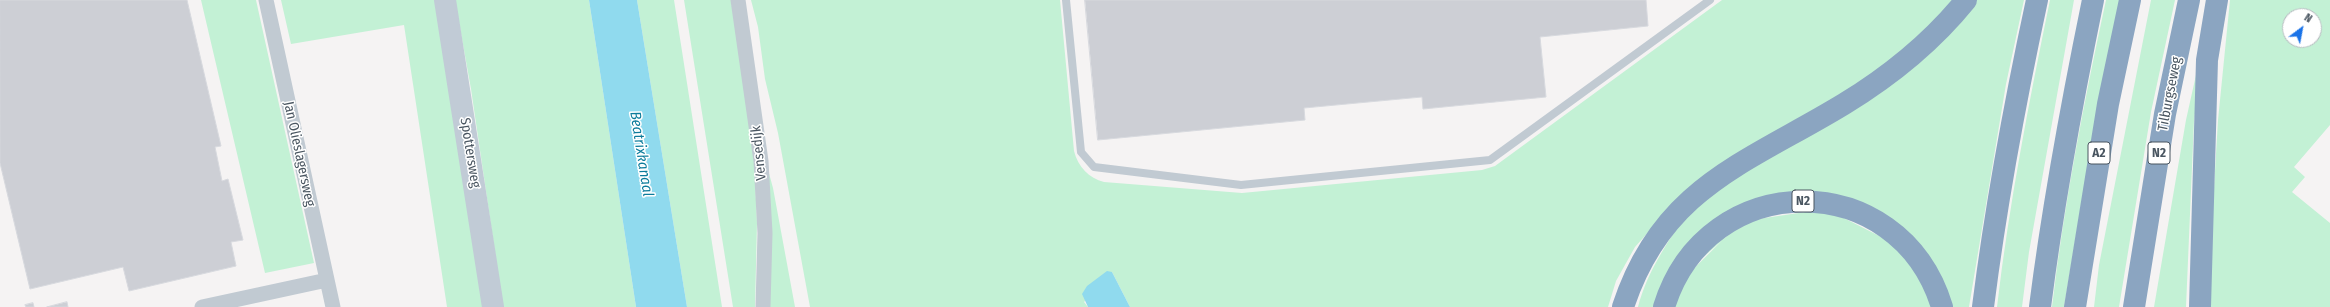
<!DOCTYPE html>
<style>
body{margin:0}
#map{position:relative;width:2330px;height:307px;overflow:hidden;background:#f5f3f3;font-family:"Fira Sans Condensed",sans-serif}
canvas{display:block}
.north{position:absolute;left:2282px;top:8px;width:40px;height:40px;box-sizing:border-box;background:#fff;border:1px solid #b7bbc0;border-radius:50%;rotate:32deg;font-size:11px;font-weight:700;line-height:16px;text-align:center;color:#4a5661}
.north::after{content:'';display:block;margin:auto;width:14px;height:18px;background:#1a73e8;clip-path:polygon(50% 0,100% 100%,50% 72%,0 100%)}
</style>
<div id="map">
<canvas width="2330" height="307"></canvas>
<div class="north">N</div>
</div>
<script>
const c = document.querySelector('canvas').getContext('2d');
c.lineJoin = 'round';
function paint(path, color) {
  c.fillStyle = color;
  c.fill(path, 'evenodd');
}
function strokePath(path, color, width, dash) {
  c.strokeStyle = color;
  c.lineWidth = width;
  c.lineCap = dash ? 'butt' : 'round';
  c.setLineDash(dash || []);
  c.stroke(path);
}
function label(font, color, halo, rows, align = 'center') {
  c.font = font + ' "Fira Sans Condensed",sans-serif';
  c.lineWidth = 3;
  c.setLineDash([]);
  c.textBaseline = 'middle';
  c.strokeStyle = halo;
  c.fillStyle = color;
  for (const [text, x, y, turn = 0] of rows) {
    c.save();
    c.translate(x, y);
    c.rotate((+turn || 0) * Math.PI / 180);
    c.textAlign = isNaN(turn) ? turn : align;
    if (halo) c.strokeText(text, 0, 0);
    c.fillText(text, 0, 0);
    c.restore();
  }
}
paint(new Path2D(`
 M201,0H256L314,263L265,273Z
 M281,0H436L483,307H447L404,25L291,44Z
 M455,0H589L636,307H503L471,89Z
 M637,0H674L722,307H687Z
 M684,0H731L754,154L757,223L755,307H733Z
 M751,0H1060L1074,151C1078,167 1089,178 1104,182L1242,193L1482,170L1495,166L1722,0H1957L1908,52L1677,200L1635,247L1616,281L1608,307H1130L1112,272L1084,302L1088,307H810L778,133L765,79L758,27Z
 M1974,0H2024L2006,84L1969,307H1948L1889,221L1761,202L1655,307H1638C1647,272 1667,243 1687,213Z
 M2050,0H2074L2029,252L2022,307H1997C2009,204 2029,102 2050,0Z
 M2106,0H2120L2098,104L2064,307H2052C2064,204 2084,102 2106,0Z
 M2151,0H2175L2151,112L2119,307H2094L2099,265Z
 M2230,0H2330V125L2294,167L2305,177L2292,192L2330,223V307H2207L2218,120ZM2290,16H2314V40H2290Z
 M2206,30L2194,121L2186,307H2154L2186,120Z
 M767,166L773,188L795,307H769Z
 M1826,209L1901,247L1935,307H1672L1690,269L1744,221Z`), '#c3f1d5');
paint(new Path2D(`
 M589,0H637L687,307H636Z
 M1107,271L1112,272L1130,307H1088L1082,294L1087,286Z`), '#90daee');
const building = new Path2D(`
 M0,0H187L221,146L215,147L222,181L228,179L243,240L231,242L236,266L129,291L123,267L30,289L0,163Z
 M1085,0H1646L1648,26L1540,37L1546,97L1423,109L1422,97L1411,98L1304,108L1305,120L1098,140Z
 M67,302L68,307H47Z
 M33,303L34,307H26L25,305Z`);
paint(building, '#cdcfd5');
strokePath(building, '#d7d9de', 1);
strokePath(new Path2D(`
 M1066,0L1081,152L1094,167L1241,185L1490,160L1710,0`), '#c1cad2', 8);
strokePath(new Path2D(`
 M266,0L333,307
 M738,0L761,161L765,233L763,307
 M202,307L327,280`), '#c1cad2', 15);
strokePath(new Path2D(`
 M445,0L493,307`), '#c1cbd6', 22);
strokePath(new Path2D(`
 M1623,307C1662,187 1747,163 1844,104C1890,76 1932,42 1966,0
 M1664,307C1707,167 1899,166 1942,307
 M1983,307C1996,204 2015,102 2037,0
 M2040,307C2053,204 2072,102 2093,0
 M2075,307L2108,104L2130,0
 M2134,307L2165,114L2189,0
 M2200,307L2207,60L2217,0`), '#8ba5c1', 22);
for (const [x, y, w] of [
 [2099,153,22],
 [2159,153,22],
 [1803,201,22]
]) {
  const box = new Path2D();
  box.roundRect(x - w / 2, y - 11, w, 22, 3);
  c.fillStyle = '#fff';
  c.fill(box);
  strokePath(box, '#4a5661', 1);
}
label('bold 13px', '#4a5661', null, [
 ["A2",2099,153],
 ["N2",2159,153],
 ["N2",1803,201]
]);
label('14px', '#4a5661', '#fff', [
 ["Tilburgseweg",2170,94,-79],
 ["Spottersweg",470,153,81],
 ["Vensedijk",759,153,-96],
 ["Jan Olieslagersweg",299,154,78]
]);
label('italic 15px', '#0c7c9b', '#fff', [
 ["Beatrixkanaal",641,154,81]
]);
</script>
